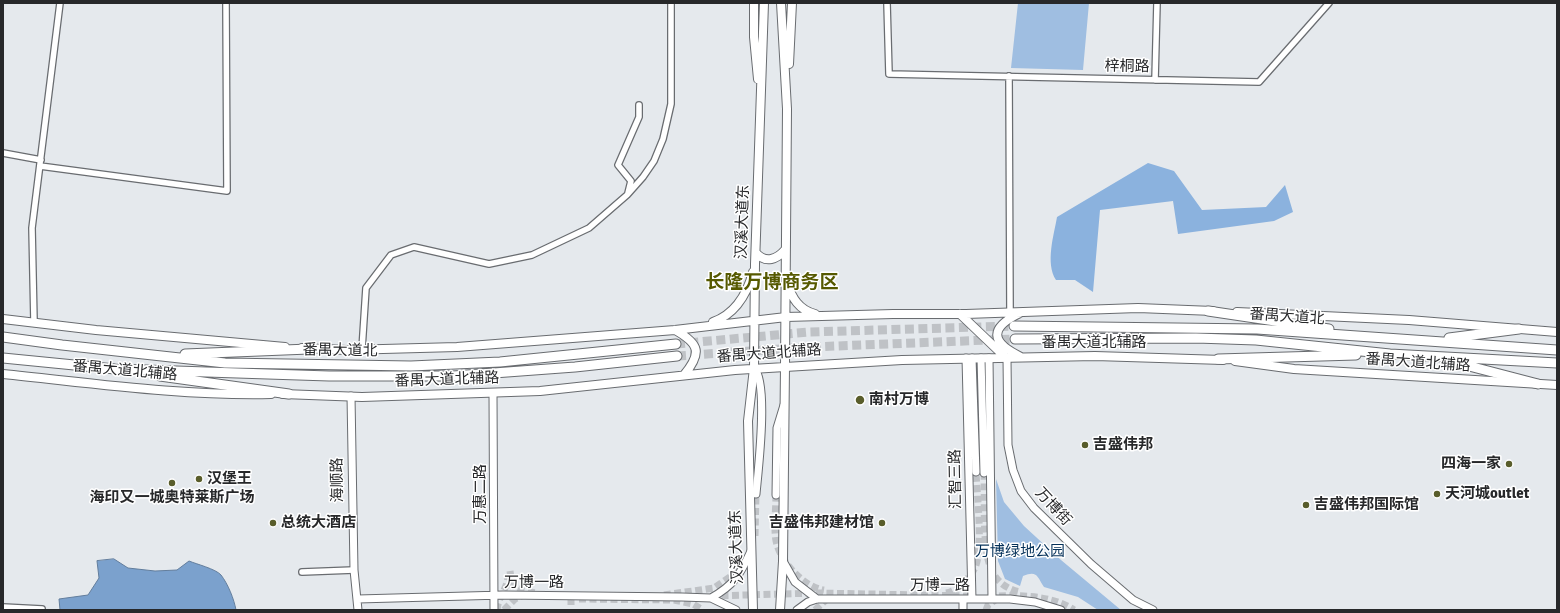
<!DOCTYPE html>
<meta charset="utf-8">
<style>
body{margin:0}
#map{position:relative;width:1560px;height:613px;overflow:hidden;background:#e5e9ed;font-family:Signika,sans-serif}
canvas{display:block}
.frame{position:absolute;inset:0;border:4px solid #27282a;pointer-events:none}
</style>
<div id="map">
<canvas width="1560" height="613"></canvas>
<div class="frame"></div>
</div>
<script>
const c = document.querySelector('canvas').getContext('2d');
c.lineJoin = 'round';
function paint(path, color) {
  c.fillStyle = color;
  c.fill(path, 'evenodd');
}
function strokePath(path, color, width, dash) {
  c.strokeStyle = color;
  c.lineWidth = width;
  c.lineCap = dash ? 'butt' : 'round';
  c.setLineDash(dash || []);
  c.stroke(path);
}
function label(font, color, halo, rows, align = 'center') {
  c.font = font + ' Signika,"Noto Sans SC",sans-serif';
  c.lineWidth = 3;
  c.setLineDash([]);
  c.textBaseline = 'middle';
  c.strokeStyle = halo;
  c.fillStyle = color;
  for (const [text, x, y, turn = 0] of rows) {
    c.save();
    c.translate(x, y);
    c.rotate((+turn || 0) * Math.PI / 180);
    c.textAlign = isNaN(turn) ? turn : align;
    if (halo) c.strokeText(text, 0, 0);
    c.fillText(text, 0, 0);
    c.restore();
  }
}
paint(new Path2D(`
 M1018,3H1089L1083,70L1011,68Z
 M996,479L1004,502L1024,526L1061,560L1121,610H1098L1078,597L1044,587C1037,576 1037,570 1023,576L1020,586L1005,579L998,561Z`), '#9fbee1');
paint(new Path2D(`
 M1148,163L1174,171L1202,210L1266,207L1285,185L1293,212L1274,221L1178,234L1173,201L1100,210L1093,292L1075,280H1056C1045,263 1054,235 1057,217Z`), '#8bb2de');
const water = new Path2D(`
 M114,559L128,568L155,571L177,570L189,561C196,564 216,569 221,575C228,584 234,599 236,610H60L59,599L88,595L99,578L97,561Z`);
paint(water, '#7ba1cd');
strokePath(water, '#627d9c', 1);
strokePath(new Path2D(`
 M984,473C985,497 982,545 990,566C994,580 1007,590 1021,592
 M776,495C776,509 773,532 777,545C783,564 804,587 824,590
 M755,536L756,494
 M510,571L512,585L523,591L537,593
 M946,593C958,591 972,576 976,565C983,545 977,495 976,472
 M664,595L714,588L740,570
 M711,596L817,593L973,596
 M999,596C1024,595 1053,596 1074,610
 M571,599V605
 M579,599L674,600L693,604L703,610
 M497,610C498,597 508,588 508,575
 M504,610L515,599L523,595
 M815,610L828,598
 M986,610L988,605L998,598`), '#bfc2c6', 7, [7, 3.5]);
strokePath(new Path2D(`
 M676,344L809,332L1014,326
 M677,356L810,347L1015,339`), '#bfc2c6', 9, [9, 4.5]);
const minor = new Path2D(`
 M887,3L889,74L1259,82L1329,3
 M1009,76L1010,312
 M1155,80L1157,3
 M3,153L41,160
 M40,166L227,191L226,3
 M628,193L631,181L618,165L639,117V105
 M34,322L32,228L60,3
 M362,349L366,288L391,255L414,247L489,264L532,255L589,228L627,195L643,177L654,161L663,139L671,104V3
 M302,572L354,570
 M3,607L42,609`);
const tertiary = new Path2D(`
 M966,358L972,599
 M972,358L976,472
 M981,358L984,473
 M989,358L992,599
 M1007,358L1008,445L1013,470L1021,491L1034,508L1091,564L1133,600L1153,610
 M754,368C769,383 758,471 756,494
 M493,393L494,610
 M351,396L354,570L358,610
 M776,495L777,428L784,405
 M783,561L795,582L817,599
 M711,598C734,585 740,575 751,551
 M358,599L503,595L682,597L711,598L736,610
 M797,610L808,602L817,599H1010L1035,602L1061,610
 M963,610V599`);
const secondary = new Path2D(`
 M753,610L748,421L754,368
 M780,610L783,561L785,366`);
const primary = new Path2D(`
 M754,3V37L758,79
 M781,3L787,109L785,366
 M789,64L792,3
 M756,253C766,264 777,259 785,250
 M787,283C792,298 799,310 815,314
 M1237,312L1409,320L1557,332
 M1020,313C989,328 990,342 1021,357
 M960,314L1003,355
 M3,319L96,330L285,347
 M713,322C735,314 747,294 753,272
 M675,330C700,344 702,353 684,375
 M302,348L346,350L457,347L675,330L786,317L893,314H966L1138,308L1213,311
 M1235,361L1294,369L1557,385
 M754,368L755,264L764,3
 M3,374C92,383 182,396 271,394
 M283,394L362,397L540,391L735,370L902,360L1095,356L1223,360`);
const trunk = new Path2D(`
 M1208,311L1329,329
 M1014,326L1257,329L1557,350
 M3,337L62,345L225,363L411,366L500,362L676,344
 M1449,338L1519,329
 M1015,339L1196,338L1256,340L1390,354L1557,363
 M185,354L309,349
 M3,358L115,369L329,376H453L575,367L677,356
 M1218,359L1356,355
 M1446,360L1538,384
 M160,376L289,394`);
strokePath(minor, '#696c70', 8);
strokePath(tertiary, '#696c70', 9);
strokePath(secondary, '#696c70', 10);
strokePath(primary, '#696c70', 10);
strokePath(trunk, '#696c70', 11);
strokePath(minor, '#fff', 5.5);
strokePath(tertiary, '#fff', 7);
strokePath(secondary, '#fff', 8);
strokePath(primary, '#fff', 8);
strokePath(trunk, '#fff', 9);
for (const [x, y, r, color] of [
 [860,400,5,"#595d2b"],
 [1085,445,4,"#595d2b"],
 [1509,464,4,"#595d2b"],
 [199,479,4,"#595d2b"],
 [172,483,4,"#595d2b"],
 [1437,494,4,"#595d2b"],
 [1306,505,4,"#595d2b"],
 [273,523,4,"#595d2b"],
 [882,523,4,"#595d2b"]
]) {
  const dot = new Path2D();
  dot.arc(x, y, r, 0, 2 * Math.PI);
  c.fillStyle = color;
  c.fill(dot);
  strokePath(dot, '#fff', 1.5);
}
label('15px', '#27282a', '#fff', [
 ["梓桐路",1127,67,1],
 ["汉溪大道东",743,222,-88],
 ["番禺大道北",1287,317,4],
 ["番禺大道北辅路",1094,343],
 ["番禺大道北",340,351,1],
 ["番禺大道北辅路",769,354,-4],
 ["番禺大道北辅路",1418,363,4],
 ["番禺大道北辅路",125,371,5],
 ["番禺大道北辅路",447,380,-2],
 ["汇智三路",956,479,-91],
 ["海顺路",338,480,-91],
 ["万惠二路",481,494,-90],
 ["万博街",1053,507,47],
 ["汉溪大道东",737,547,-92],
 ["万博一路",534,583],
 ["万博一路",940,586]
]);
label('bold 15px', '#27282a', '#fff', [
 ["南村万博",869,400],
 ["吉盛伟邦",1093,445],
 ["四海一家",1501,464,"right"],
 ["汉堡王",207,479],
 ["天河城outlet",1445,494],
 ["海印又一城奥特莱斯广场",172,498,"center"],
 ["吉盛伟邦国际馆",1314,505],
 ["总统大酒店",281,523],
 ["吉盛伟邦建材馆",874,523,"right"]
], 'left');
label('15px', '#053159', '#fff', [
 ["万博绿地公园",1020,552]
]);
label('bold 19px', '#565900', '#fff', [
 ["长隆万博商务区",772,283]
]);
</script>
